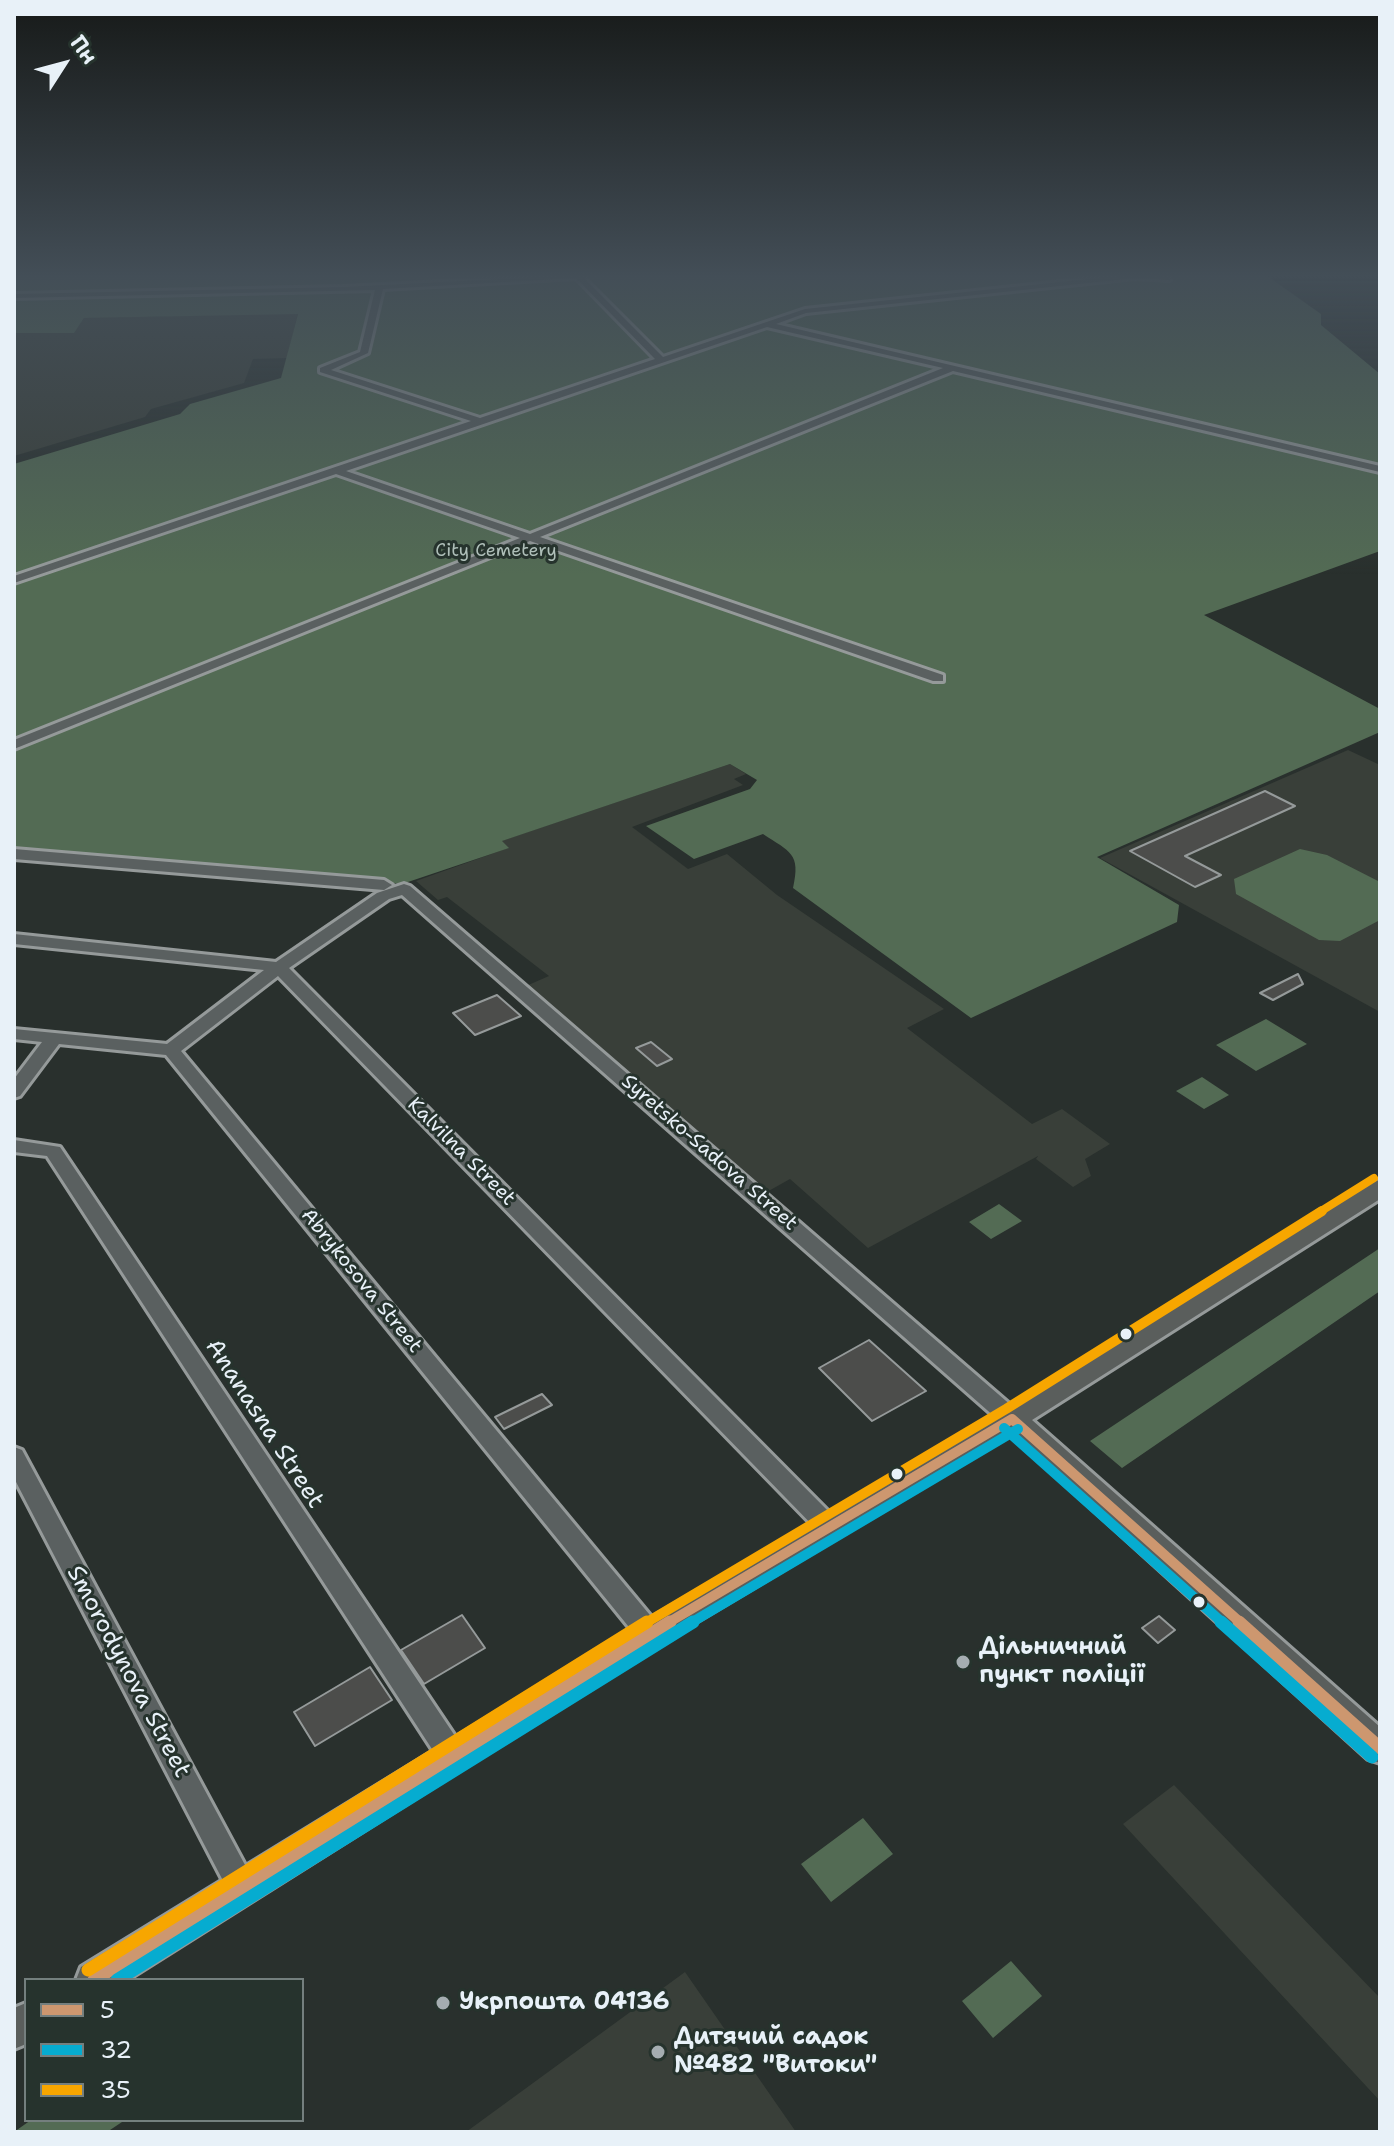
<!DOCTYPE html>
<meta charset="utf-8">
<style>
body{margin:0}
#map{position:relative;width:1394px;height:2146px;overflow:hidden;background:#29302d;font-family:"Shantell Sans",sans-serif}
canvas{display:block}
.frame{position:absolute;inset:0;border:16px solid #e8f1f8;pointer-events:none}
.legend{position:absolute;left:24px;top:1978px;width:280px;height:144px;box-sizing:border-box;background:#26332d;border:2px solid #747f7e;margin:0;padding:10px 14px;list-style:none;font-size:24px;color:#e8f1f8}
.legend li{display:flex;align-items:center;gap:16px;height:40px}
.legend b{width:40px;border:2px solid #747f7e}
.north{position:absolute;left:24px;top:24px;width:80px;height:80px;-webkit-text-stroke:6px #26332d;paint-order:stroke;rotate:54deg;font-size:22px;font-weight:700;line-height:32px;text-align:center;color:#e8f1f8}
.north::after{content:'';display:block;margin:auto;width:28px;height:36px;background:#e8f1f8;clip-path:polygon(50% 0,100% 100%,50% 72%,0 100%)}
</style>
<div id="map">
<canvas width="1394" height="2146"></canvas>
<div class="frame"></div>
<ul class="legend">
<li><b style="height:10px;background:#cd976f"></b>5</li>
<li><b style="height:10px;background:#06acd0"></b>32</li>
<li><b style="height:10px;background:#f7a600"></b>35</li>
</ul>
<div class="north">Пн</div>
</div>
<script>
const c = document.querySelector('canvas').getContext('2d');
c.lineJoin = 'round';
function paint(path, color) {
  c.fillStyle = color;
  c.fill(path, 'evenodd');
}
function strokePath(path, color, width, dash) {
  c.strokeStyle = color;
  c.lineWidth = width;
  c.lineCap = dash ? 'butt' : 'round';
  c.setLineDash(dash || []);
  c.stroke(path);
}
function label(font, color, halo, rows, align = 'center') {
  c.font = font + ' "Shantell Sans",sans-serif';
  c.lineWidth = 6;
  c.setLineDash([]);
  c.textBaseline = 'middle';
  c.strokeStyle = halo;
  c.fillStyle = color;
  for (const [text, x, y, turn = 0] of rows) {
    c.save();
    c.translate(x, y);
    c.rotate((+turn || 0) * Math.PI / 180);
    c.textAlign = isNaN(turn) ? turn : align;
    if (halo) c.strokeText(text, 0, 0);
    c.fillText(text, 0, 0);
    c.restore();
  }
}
paint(new Path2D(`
 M298,313L287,358L253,359L244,383L151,409L145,417L14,456V333H73L84,318Z
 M1348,750L1380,765V1012L1100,858Z
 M730,764L746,774L734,779L743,785L632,827L688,869L727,854L777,895L944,1009L907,1028L1032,1124L1062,1109L1110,1144L1085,1159L1091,1176L1073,1187L1036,1159L1038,1156L868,1248L790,1179L765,1193L526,986L549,976L447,897L438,900L416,881L508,848L501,841Z
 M1174,1785L1380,1998V2101L1123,1824Z
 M685,1972L796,2132H466Z`), '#393f39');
paint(new Path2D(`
 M14,275H1266L1321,314V325L1380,374V551L1204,615L1380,709V732L1097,857L1179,905L1177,922L971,1018L793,888C801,853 790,852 763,834L694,859L646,826L750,789L757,780L730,764L502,841L509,848L402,884L14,849V464L180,414L190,404L281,378L298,314L84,318L74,333H14Z
 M1300,849L1327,855L1380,882V920L1340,941L1319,940L1236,894L1234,879Z
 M1266,1019L1307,1044L1256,1071L1216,1045Z
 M1202,1077L1229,1095L1204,1109L1176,1091Z
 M999,1204L1022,1221L991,1239L969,1222Z
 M1380,1248V1291L1122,1468L1090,1441Z
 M863,1818L893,1854L831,1902L801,1864Z
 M1011,1961L1042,1996L993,2038L962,2001Z
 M31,2120H125L107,2132H14Z`), '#536b54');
const building = new Path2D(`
 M1265,791L1295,806L1185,856L1221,875L1195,887L1130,851Z
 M1298,974L1303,984L1273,1000L1260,993Z
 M497,995L521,1016L475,1035L453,1013Z
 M651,1042L672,1059L657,1066L636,1048Z
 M869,1340L926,1391L872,1421L819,1368Z
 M542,1394L552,1405L504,1429L495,1417Z
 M462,1615L485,1648L424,1684L401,1650Z
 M1159,1616L1175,1630L1158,1643L1142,1628Z
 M370,1667L392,1700L315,1746L294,1712Z`);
paint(building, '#4c4d4b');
strokePath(building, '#959a9a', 2);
const minor = new Path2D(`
 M581,275L663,357L805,309L1126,275H1166L1170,280L1135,278L806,313L776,324L1380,466V472L953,371L540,537L943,675V681H933L530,541L14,749V740L520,538L336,474L14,583V576L471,421L320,372V368L360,352L375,290L14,298V294L343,287ZM576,278L655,359L480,418L331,370L368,353L383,289ZM767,327L943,368L530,534L346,471Z
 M14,849L384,880L392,885L384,890L14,859Z
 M404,884L410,886L1020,1413L1023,1419L1020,1425L1012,1428L1004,1425L402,895L389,899L289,968L837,1520L841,1527L837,1534L829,1537L821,1534L278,976L181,1051L659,1626L663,1634L659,1642L650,1645L641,1642L166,1055L59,1044L20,1096L14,1098V1079L42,1042L14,1039V1029L167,1044L264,970L14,944V934L276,962L377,893Z
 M14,1140L60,1147L463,1748L466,1757L463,1766L453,1769L443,1766L47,1156L14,1152Z
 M14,1447L22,1450L252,1878L256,1888L252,1898L242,1902L232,1898L14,1478Z`);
const major = new Path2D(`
 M1380,1180V1199L1032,1420L1380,1727V1763L1368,1759L1010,1434L661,1643L127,1980H76L81,1967L639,1625L1002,1412L1372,1182Z
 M26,2003V2044L14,2049V2008Z`);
strokePath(minor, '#959a9a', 6);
strokePath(major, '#959a9a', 6);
paint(minor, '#5a6060');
paint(major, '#5a5e5c');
strokePath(new Path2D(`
 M1012,1419L1242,1624
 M666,1624L1012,1419`), '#cd976f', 10);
strokePath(new Path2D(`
 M1239,1622L1380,1748
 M94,1980L670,1622`), '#cd976f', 13);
strokePath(new Path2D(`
 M1004,1428L1224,1624
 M689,1624L1018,1429`), '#06acd0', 10);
strokePath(new Path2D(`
 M1221,1622L1372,1757
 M117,1980L693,1622`), '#06acd0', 13);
strokePath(new Path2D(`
 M1318,1213L1374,1178`), '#f7a600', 8);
strokePath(new Path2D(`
 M644,1624L1006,1409L1322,1211`), '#f7a600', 10);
strokePath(new Path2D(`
 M88,1970L647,1622`), '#f7a600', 13);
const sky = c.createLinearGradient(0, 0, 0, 575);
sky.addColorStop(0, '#171a19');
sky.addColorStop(0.48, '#434e57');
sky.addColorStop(1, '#434e5700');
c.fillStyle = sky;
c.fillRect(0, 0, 1394, 575);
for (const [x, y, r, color] of [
 [1126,1334,7,"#e8f1f8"],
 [897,1474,7,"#e8f1f8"],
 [1199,1602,7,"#e8f1f8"],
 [963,1662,8,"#a5adb1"],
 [443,2003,8,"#a5adb1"],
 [658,2052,8,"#a5adb1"]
]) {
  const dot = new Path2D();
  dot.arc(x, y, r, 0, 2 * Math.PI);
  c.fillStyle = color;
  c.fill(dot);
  strokePath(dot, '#26332d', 3);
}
label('18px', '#afbfb9', '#26332d', [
 ["City Cemetery",496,551]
]);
label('20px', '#e8f1f8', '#26332d', [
 ["Kalvilna Street",461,1152,45],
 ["Syretsko-Sadova Street",709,1153,41],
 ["Abrykosova Street",361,1281,51]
]);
label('24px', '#e8f1f8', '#26332d', [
 ["Ananasna Street",264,1424,57],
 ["Smorodynova Street",128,1672,62]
]);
label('bold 24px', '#e8f1f8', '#26332d', [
 ["Дільничний",979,1648],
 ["пункт поліції",979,1676],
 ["Укрпошта 04136",459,2003],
 ["Дитячий садок",674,2038],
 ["№482 \"Витоки\"",674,2066]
], 'left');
</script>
